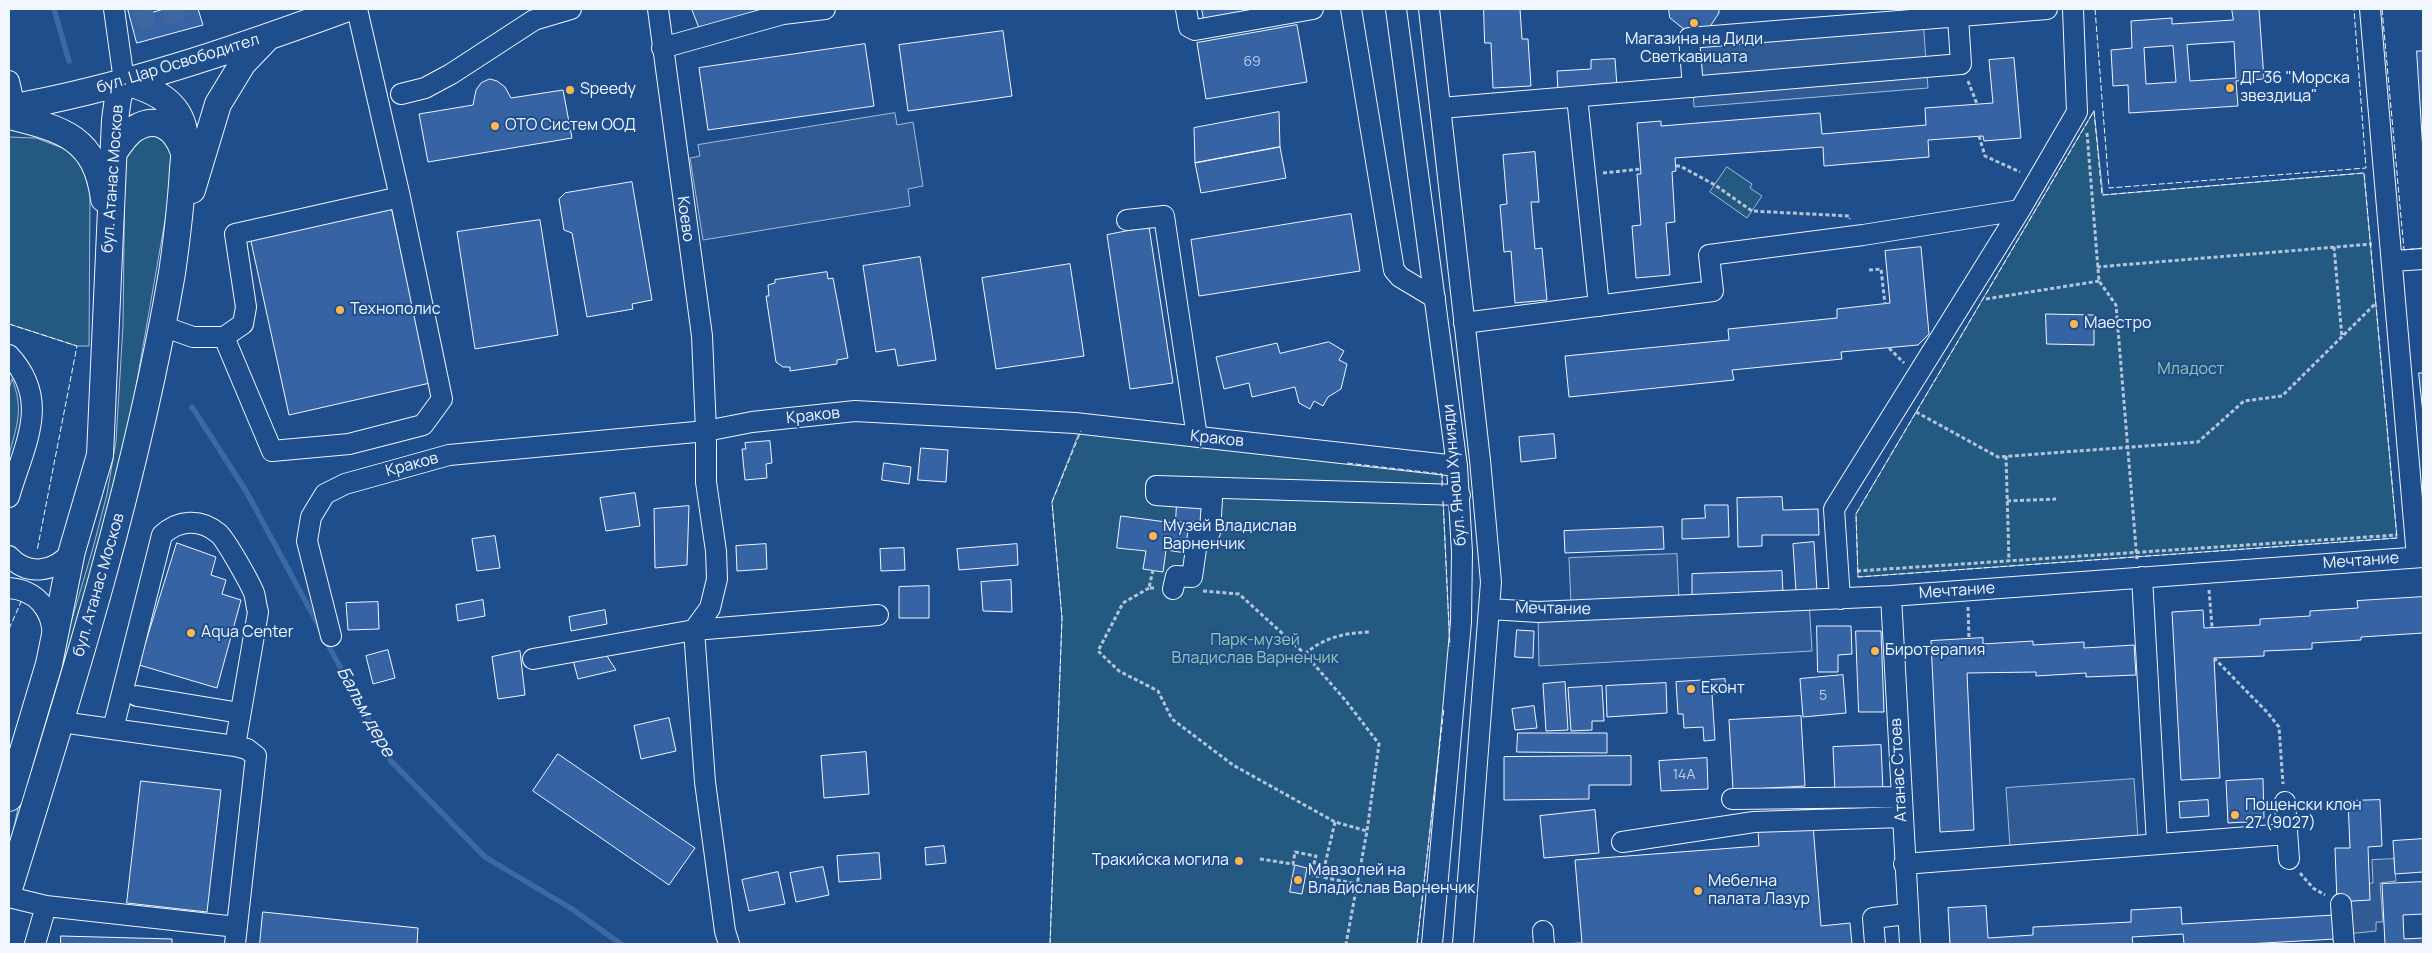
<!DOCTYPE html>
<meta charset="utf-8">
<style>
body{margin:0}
#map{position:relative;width:2432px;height:953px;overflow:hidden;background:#1f4e8c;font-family:Manrope,sans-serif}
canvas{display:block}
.frame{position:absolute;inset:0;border:10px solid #f2f6ff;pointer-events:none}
</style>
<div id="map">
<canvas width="2432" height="953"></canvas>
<div class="frame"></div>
</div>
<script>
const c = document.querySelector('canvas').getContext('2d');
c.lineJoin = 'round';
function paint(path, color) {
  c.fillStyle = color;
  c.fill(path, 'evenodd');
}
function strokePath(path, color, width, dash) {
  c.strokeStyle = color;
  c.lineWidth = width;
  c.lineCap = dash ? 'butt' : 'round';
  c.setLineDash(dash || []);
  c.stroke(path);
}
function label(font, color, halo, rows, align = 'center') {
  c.font = font + ' Manrope,sans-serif';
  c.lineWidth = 4;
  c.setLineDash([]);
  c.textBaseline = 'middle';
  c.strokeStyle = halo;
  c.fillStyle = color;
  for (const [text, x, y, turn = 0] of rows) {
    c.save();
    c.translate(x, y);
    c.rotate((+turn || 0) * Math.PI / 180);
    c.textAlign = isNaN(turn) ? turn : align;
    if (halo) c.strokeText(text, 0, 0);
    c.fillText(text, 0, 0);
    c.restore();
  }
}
const green = new Path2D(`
 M2094,111L2103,195L2364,173L2397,538L1858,577L1856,514Z
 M151,132L172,144L171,186L119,484L9,852L22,788L93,548L107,494L116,441L123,326L125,159L127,147Z
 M9,137L36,138L65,149L83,167L90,194L89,346H77L9,324Z
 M1727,167L1752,184L1750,188L1762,196L1747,218L1710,192Z
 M12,379C24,409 17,425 9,455V390Z
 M1080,431L1442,474L1450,652L1417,944H1050L1062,618L1052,502Z`);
paint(green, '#245a82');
strokePath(green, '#a8bbd7', 1);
const parking = new Path2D(`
 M1923,19L1928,88L1694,107L1689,38Z
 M895,113L897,125L913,122L923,186L908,189L910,206L703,240L690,158L700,156L698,145Z
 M1677,554L1679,600L1571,604L1569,558Z
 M1809,600L1812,651L1539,666L1538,612Z
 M2134,779L2138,838L2010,847L2006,788Z
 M2394,859L2396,881L2380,883L2383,922H2376V931L2347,934L2343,886L2373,883L2372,860Z`);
paint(parking, '#305b95');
strokePath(parking, '#a8bbd7', 1);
strokePath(new Path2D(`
 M54,9L69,61
 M192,407L246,491L321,630
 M326,641L391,761L485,857L572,909L621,944`), '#3b69a3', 5.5);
const building = new Path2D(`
 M128,9H148L150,13L164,9H198L203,25L137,43Z
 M692,9H775L701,32Z
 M1202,9H1291L1205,24Z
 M1484,9H1520L1522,39H1528L1531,86L1493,88L1491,43H1485Z
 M1669,9H1719V13L1709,28L1685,30L1670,18Z
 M2232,9H2259L2264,79L2236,81L2238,106L2129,113L2128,85L2113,86L2111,50L2132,48L2131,21L2172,18V24L2233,20ZM2234,42L2236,78L2190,81L2187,45ZM2173,46L2176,82L2146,84L2144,48Z
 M1297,25L1307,82L1206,99L1197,43Z
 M1003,31L1012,96L908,111L899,45Z
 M865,44L874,106L708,130L699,68Z
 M2417,51H2423V151Z
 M2014,58L2021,138L1984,141L1983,136L1928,140L1929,157L1824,166L1823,147L1675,158L1676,171L1672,172L1675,222L1666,223L1670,275L1636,278L1632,226L1641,225L1637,174H1641L1637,123L1661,121V126L1820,113L1822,134L1926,125L1925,108L1993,103L1989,60Z
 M1615,59L1617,86L1558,93L1557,71L1591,69V60Z
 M490,79L497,81L505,87L511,98L563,90L572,138L428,162L419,114L473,105L476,90L481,83Z
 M1279,112L1280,147L1195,163L1194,128Z
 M1280,147L1286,178L1201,193L1195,163Z
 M1535,152L1539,202H1531L1535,249L1542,248L1547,300L1515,303L1511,251L1504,252L1500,205L1507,204L1503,155Z
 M632,182L652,300L632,304L633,309L587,317L572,233L564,230L559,199L565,193Z
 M391,206L430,383L289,415L250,237Z
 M1351,214L1360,271L1199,296L1191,240Z
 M540,220L558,335L475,349L457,232Z
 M1149,227L1173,383L1130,389L1107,235Z
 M1921,247L1929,334L1918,345L1841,352L1842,359L1732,370L1734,380L1569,397L1565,356L1729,340L1728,329L1837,318V309L1890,303L1885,251Z
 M920,257L936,360L898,366L895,349L876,352L863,266Z
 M1070,264L1084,356L996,369L982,278Z
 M827,272L828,279L833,278L848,358L837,360V364L790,371V367H783L776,362L766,296H769L768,285L775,283V280Z
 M2046,314L2094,315V345L2047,344Z
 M1329,342L1344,351L1339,360L1347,364L1341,389L1328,397L1323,406L1314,401L1310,409L1299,403L1295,387L1252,397L1249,383L1224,389L1216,357L1277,343L1280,353Z
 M2419,373H2423V413Z
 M1554,434L1556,458L1521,462L1519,437Z
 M770,441L772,463L766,464L767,478L745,480L742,449H746L745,443Z
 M921,448L948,450L946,482L918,480Z
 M884,463L911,467L909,484L882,480Z
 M635,493L640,526L606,531L600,498Z
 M1782,497L1783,510L1818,509L1819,535H1762V546L1738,547L1737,498Z
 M1177,502H1203L1202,522H1176Z
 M1705,505H1728L1729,537L1682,539V519L1705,518Z
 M689,506L687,565L655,568L654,509Z
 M1121,516L1189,525L1186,553L1166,550L1163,572L1143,569L1146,551L1117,548Z
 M1663,527L1664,549L1565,553L1564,531Z
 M495,536L500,568L477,571L472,539Z
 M1814,542L1817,591L1796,592L1793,544Z
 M177,543L216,557L211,575L226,580L222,594L241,600L217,688L139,665Z
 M766,544L767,569L737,571L736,546Z
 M1017,544L1018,565L959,570L957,549Z
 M904,548L905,570L881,571L880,549Z
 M1782,571L1783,593L1692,596V574Z
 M1011,580L1012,612L983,611L981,582Z
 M929,586V618H899V587Z
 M2423,597V633L2361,637V640L2312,643V649L2264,651V656L2214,658L2220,778L2181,780L2172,612L2203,610L2204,628L2260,625V619L2310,616V611L2358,608L2357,601Z
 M483,600L485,616L458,621L456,605Z
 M378,602L379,629L348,630L346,603Z
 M605,610L607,624L571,631L569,617Z
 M1817,626H1851L1852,654L1838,655V672H1818Z
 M1517,630L1534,631L1533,658L1515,657Z
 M1856,631H1881L1884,712H1859Z
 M1983,638V644L2033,641V645L2084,642V648L2134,645L2136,675L2086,677V673L2036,676V672L1967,673L1974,830L1940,832L1931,641Z
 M388,650L395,678L373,684L366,656Z
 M520,651L525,695L498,699L492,657Z
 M605,653L616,670L578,679L573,660Z
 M1843,675L1846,713L1803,717L1800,679Z
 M1725,679L1726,693L1712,694L1715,740L1704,741L1703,727L1684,728L1683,714H1678L1676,682Z
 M1565,682L1568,730L1546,731L1543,684Z
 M1666,683L1667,713L1607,717L1606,686Z
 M1602,686L1604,721H1592V730L1571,731L1568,688Z
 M1534,706L1537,728L1515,730L1512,709Z
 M1801,716L1805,786L1733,790L1729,720Z
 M669,718L676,751L641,759L634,726Z
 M1518,733H1607V753L1517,752Z
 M1881,745L1883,791L1835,793L1833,747Z
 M866,752L869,794L824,798L821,756Z
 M558,754L695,848L669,885L533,791Z
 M1631,756V785H1589V799L1504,800V757Z
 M1707,758L1708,789L1661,791L1659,761Z
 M2263,779L2264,818L2247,819V822L2228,823L2226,781Z
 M141,781L221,790L207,912L127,903Z
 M2208,800L2209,816L2180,818L2179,802Z
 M2380,800L2382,846L2368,847L2370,900L2337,902L2335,848H2350L2348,801Z
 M1595,810L1599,853L1544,858L1540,816Z
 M1813,825L1821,926L1850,923L1852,944H1561L1582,943L1575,860L1759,846L1758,830Z
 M2423,839V872L2395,874L2393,841Z
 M944,846L946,863L926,865L925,848Z
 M879,853L881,879L839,882L837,856Z
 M1295,865L1307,868L1302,894L1290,892Z
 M823,867L829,895L796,902L790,873Z
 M778,872L785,904L749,911L742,880Z
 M2423,882V914L2403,915L2404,939L2423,938V944H2385L2382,884Z
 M1986,906L1988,938L2033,935V927L2131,922V910L2181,907L2182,924L2334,915L2335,939L2246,944H2184L2183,934L2132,937L2133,944H1950L1948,908Z
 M263,912L418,928L417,944H260Z
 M61,936L172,939V944H61Z`);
paint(building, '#3563a3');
strokePath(building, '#f2f6ff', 1);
strokePath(new Path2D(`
 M141,9L145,19L190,9`), '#3f679d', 20, [20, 10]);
const minor = new Path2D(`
 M114,9L124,81
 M658,9L702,336L706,431V482L716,551L717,579L710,608L694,630L705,782L725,931L729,944
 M1186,9L1189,27L1195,30L1313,9
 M1351,9L1394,270L1400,277L1435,298
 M1396,9L1457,466L1462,552L1461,622L1432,944
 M1429,9L1480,460L1491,582L1463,944
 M2370,9L2417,557
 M662,48L783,14L825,9
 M9,81L15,107
 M1693,87L1689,38L2047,9
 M401,94L425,88L451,74L534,20L571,9
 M1577,97L1599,306
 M1441,108L1961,64L1958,17
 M1127,220L1164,216L1197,437
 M2392,261L2423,259
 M1464,323L1713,291L1709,255L1863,235L2020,210
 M162,326L193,337H224L243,324L246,307L235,234L400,197L357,9
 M224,337L272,451L349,444L423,425L442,399L400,197
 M9,355C52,401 24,445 9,497
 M9,556C28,577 55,572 72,551
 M2142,577L2157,844
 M9,588C36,590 52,609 53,636
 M1173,589L1176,576L1192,577L1198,535L1210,532L1212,499L1156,495V486L1460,495
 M1891,596L1910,944
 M1840,599L1834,509L2020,210L2077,112L2073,9
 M1490,609L1538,612L1891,596L2423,557
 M331,636L307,541L311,517L325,494L345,484L449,455L706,431L752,422L855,411L1075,423L1457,466
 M533,659L694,630L878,615
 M137,696L240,713
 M61,722L235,746L247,749L256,756L235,944
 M113,729L162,535C178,520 200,518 218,533C225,538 250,583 254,593C256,599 256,606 258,612L235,746
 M1732,799L1900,797
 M2285,802L2289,859
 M1622,842L1754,822L1902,817
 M1904,864L2287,834
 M9,897L46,906L237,927
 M2341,904L2344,944
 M1543,931L1544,944
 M35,944L46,906
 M1875,944L1873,918L1907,914`);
const major = new Path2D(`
 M9,108C120,89 239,48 345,9
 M9,116C62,129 96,137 104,199
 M113,154C119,145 125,135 134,129C156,115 175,127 183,150
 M192,190L218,104L243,63L266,39
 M9,798L49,664L72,551L100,455L115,120L118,98L124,81
 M9,889C72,686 136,482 172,273C177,238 181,204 183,169C184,156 187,140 183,126C175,98 149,89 124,81`);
strokePath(minor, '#f2f6ff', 22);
strokePath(major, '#f2f6ff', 28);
strokePath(new Path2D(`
 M1968,81L1977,104
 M2087,133L2099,281L2116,305L2137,560
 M1979,136L1985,156L2020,172
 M1676,166H1680L1715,185L1752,211L1849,216L1850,219
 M1603,173L1641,169
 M2334,247L2342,338
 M2097,267L2372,244
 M1869,270L1881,269L1885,304
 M1986,299L2099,281
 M1889,348L1904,363
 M1916,412L1998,457L2198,442L2244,401L2282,396L2376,303
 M2006,456L2009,561
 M2007,501L2056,499
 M1153,570L1149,588H1155
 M1857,571L2397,535
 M1149,588L1123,603L1098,651L1119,671L1158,691L1172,719L1233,765L1335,822L1367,831
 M2209,590L2212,627
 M1203,591L1239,594L1305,654L1346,701L1379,744L1367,831L1346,944
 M1968,607L1969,639
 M1305,654C1324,637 1345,633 1370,632
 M2214,658L2267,712L2279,727L2283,784
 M1335,822L1322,877L1357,884
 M1260,859L1293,864L1295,852L1316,856L1311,875L1322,877
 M2300,873L2313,888L2325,895`), '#b3c4dc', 3, [4, 2.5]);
strokePath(minor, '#1f4e8c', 20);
strokePath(major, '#1f4e8c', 26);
strokePath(new Path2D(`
 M2095,9L2109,188L2366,168L2354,9
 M2382,9L2404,250L2423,248
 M2094,111L2102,195L2364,173L2397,538L1858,577L1856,514Z
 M9,324L77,346L37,551
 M1347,463L1442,474V488
 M1443,501L1450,646
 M9,629L21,602
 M1050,944L1062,618L1052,502L1081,431
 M1417,944L1444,708`), '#f2f6ff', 1, [6, 2.5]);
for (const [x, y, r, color] of [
 [1694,23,5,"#ffb74d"],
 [2230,88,5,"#ffb74d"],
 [570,90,5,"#ffb74d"],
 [495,126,5,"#ffb74d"],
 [340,310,5,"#ffb74d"],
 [2074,324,5,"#ffb74d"],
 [1153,536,5,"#ffb74d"],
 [191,633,5,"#ffb74d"],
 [1875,651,5,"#ffb74d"],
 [1691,689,5,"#ffb74d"],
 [2235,815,5,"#ffb74d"],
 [1239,861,5,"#ffb74d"],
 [1298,880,5,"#ffb74d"],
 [1698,891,5,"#ffb74d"]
]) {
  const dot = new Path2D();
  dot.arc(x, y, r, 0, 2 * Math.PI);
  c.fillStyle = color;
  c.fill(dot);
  strokePath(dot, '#1f4e8c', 2);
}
label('14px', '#c3d1e8', null, [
 ["69",1252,62],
 ["5",1823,696],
 ["14А",1684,775]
]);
label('16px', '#f2f6ff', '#1f4e8c', [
 ["Магазина на Диди",1694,40,"center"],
 ["Светкавицата",1694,58,"center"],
 ["ДГ 36 \"Морска",2240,79],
 ["звездица\"",2240,97],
 ["Speedy",580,90],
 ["ОТО Систем ООД",505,126],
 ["Технополис",350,310],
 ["Маестро",2084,324],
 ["Музей Владислав",1163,527],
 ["Варненчик",1163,545],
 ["Aqua Center",201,633],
 ["Биротерапия",1885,651],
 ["Еконт",1701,689],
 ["Пощенски клон",2245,806],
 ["27 (9027)",2245,824],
 ["Тракийска могила",1229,861,"right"],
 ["Мавзолей на",1308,871],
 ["Владислав Варненчик",1308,889],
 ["Мебелна",1708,882],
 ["палата Лазур",1708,900]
], 'left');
label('16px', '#f2f6ff', '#1f4e8c', [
 ["бул. Цар Освободител",178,64,-17],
 ["бул. Атанас Москов",113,179,-86],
 ["Коево",685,219,82],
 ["Краков",813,416,-6],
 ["Краков",1217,439,6],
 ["Краков",412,465,-15],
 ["бул. Янош Хунияди",1455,475,-95],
 ["Мечтание",2361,561,-4],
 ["бул. Атанас Москов",99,585,-74],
 ["Мечтание",1957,591,-4],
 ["Мечтание",1553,609,1],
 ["Атанас Стоев",1899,770,-93]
]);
label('16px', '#97c8a6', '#1f4e8c', [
 ["Младост",2191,370],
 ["Парк-музей",1255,641],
 ["Владислав Варненчик",1255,659]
]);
label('italic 18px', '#f2f6ff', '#1f4e8c', [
 ["Балъм дере",365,712,61]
]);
</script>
